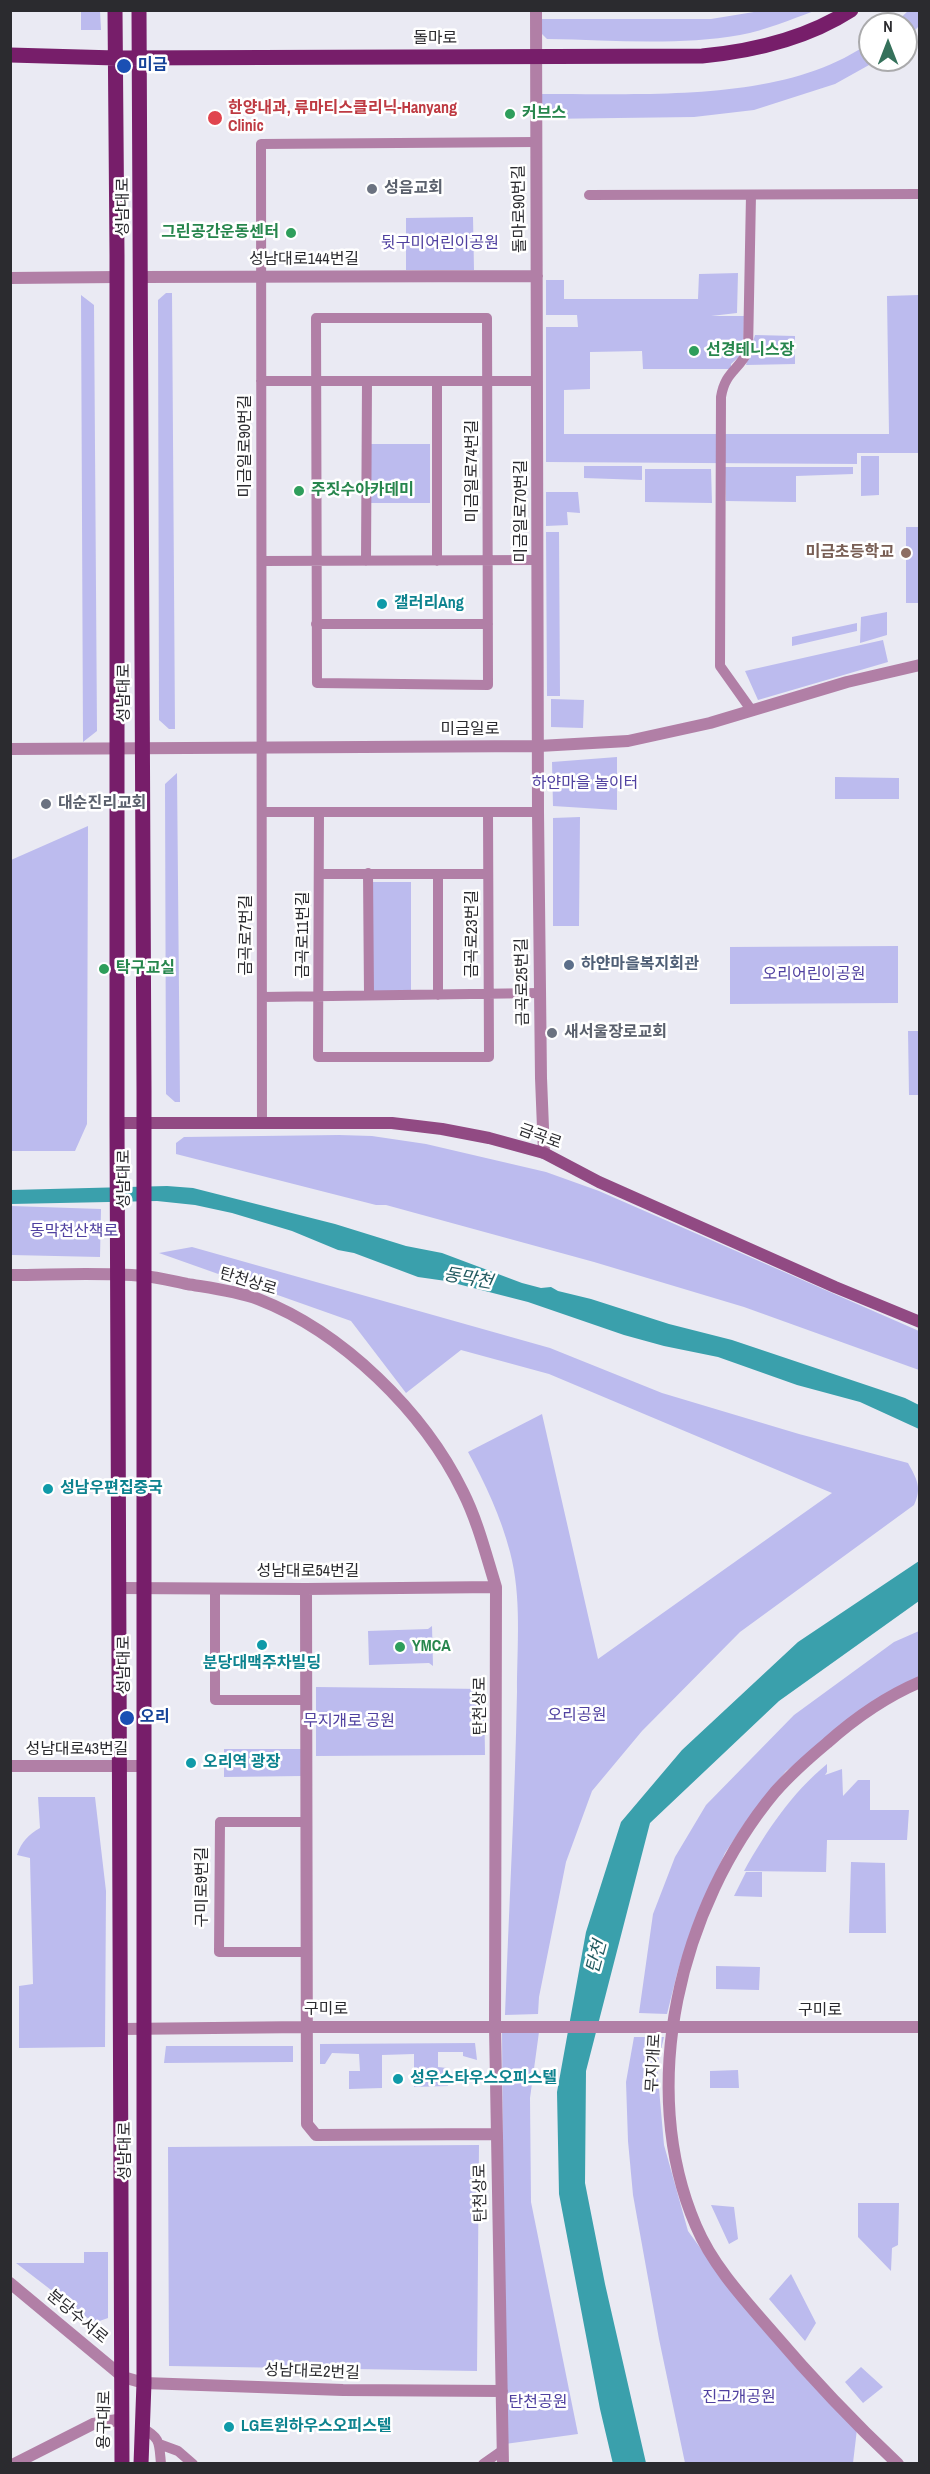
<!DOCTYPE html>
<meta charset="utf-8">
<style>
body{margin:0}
#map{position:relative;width:930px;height:2474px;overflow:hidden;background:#eaeaf3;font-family:"Archivo Narrow",sans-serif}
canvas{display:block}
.frame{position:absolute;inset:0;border:12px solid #2b2b2f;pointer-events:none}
.north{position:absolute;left:858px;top:12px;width:60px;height:60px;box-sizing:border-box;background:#fff;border:2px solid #aaaaac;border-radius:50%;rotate:0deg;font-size:16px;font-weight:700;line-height:24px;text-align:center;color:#2b2b2f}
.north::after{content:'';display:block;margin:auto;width:21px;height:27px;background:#35715b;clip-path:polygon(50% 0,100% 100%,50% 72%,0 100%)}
</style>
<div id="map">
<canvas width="930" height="2474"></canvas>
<div class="frame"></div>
<div class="north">N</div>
</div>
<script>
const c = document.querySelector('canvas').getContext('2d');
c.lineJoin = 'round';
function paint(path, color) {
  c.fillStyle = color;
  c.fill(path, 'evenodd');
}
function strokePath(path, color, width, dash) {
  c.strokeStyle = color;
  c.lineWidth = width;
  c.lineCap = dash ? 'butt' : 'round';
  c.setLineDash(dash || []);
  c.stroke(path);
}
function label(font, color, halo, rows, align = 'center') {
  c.font = font + ' "Archivo Narrow","Noto Sans KR",sans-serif';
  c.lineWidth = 5;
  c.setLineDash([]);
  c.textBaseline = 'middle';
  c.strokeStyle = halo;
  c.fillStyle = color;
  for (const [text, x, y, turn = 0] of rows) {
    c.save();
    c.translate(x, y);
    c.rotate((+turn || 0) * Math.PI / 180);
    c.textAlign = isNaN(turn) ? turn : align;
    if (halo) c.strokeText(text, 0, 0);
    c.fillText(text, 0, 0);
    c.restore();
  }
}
paint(new Path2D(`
 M81,11H100L101,30H81Z
 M760,11H814C790,20 766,30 740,35C677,46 611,40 547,39L537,29L538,19H711Z
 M908,11H919V26L906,39V24H894Z
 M870,42V60H878L835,84L754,110L694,117L542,119V94C642,93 786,104 870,42Z
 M473,217L474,270H406V218Z
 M738,273L737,313L711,316H744L743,353L731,364V369H643L642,351L590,352V389L564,390V434H889L887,296L919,295V453H857V464L546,462V327H578L577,315H546V280H564V299H698L699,274Z
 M166,293H172L175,729H169L159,720L158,300Z
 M81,295L94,305L97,731L83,742Z
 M755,335L795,336V364L746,365Z
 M370,444H430V503H369Z
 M879,456V495L861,496V456Z
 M584,466H642V480L584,478Z
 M725,467H853V474L796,476V502L726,501Z
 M645,469H711L712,503L645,502Z
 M546,492H578L580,513L567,512L568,525L546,526Z
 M906,527H919V603H906Z
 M546,532H559L560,696H547Z
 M887,612V635L860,643L861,617Z
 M857,623V631L792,646V637Z
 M883,640L888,662L758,700L745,671Z
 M551,699L584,700L583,728L551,727Z
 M617,757V810L553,806L552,762Z
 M177,773L180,1102H175L166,1094L165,784Z
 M835,777L899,778V799H835Z
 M580,817L579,926H553V818Z
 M88,826L87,1124L75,1151H11V860Z
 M370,882H411V992L371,993Z
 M898,946V1003L730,1004V947Z
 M908,1031H919V1095H909Z
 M339,1135L372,1136L426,1144L546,1172L599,1191L919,1331V1370L744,1307L594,1262L386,1205H376L176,1154V1143L184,1137Z
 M11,1206L101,1209L100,1257L11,1255Z
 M192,1247L550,1348L662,1393L799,1434L908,1463C917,1479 922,1488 914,1505L740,1632L642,1731L592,1791L566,1862L539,1997L538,2014L505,2015C509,1907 515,1800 517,1692C517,1646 522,1597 510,1552C501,1517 485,1483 468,1452L542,1414L598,1659L832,1493L549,1374L461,1350L406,1393L351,1321L159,1253Z
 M432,1626L433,1666L429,1663L369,1665L368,1631L428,1629Z
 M919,1631V1676L786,1771L747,1820L725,1853L692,1927L678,1970L667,2014L639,2013L653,1914L675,1857L706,1805L794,1715L894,1642Z
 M316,1687L484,1689L485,1755L316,1756Z
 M224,1749H302V1776L224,1777Z
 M827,1764V1772L825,1775L842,1769L843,1796L858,1780H870V1810H909L907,1840H827L826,1872L744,1871C767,1830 791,1794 827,1764Z
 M38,1797H95L106,1891L105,2047L19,2048V1986L33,1984L30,1858L17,1855C22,1841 28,1835 40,1828Z
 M851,1862L885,1863L886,1933H849Z
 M746,1872H762V1897L734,1896Z
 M716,1966L760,1967L759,1990L716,1989Z
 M502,2032H539L530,2098L531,2202L578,2434L505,2444Z
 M634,2037H664L657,2066L664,2145L688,2231L722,2278L857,2429L853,2463H685L659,2339L633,2195L628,2141L626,2082Z
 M475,2043L477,2060L463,2056V2052H438V2067L447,2068L448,2086L414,2087V2054L382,2055V2088L349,2089V2071H360L359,2054L332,2053L325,2064H320V2044Z
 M166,2046H293V2062L164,2063Z
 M738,2070L739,2088H710V2071Z
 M479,2145L477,2371L169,2366L168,2147Z
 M858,2203H899L898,2245L892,2248L891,2271L858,2237Z
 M711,2205L734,2207L738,2239L729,2244Z
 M84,2252H108V2318L94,2323L16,2263H84Z
 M791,2274L816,2323L805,2341L769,2299Z
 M861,2367L883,2387L863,2403L845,2382Z`), '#bcbbee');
paint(new Path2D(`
 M167,1186L193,1188L335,1224L406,1246L442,1253L522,1283L541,1288L551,1287L558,1291L591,1299L669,1324L732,1340L905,1398L919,1405V1429L860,1402L797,1385L718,1357L664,1346L624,1335L528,1302L446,1281L418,1277L354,1253L338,1250L292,1231L232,1213L195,1205L157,1201L11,1204V1190Z
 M919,1561V1601L779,1701L650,1823L586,2071L585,2183L605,2284L646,2463L613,2464L600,2409L559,2194L557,2092L586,1932L621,1822L682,1750L798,1642Z`), '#3aa0ac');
strokePath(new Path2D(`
 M589,195L920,194
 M751,195L748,351C738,371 725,372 721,397L720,666L752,711
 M316,318H487L488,685L317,683Z
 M261,381H537
 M437,381V561
 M262,561L538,560
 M366,561L367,381
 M316,624H488
 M262,812H538
 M319,812L318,1057H489L488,812
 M368,873L369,995
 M319,874H488
 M438,995V874
 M262,997L540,993
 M262,1123L261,144L536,142
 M215,1589V1700H306
 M306,1952H219L220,1822H306
 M142,2428C161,2438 159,2443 161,2464
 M159,2444L178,2451L193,2464
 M483,2464L503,2450`), '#b17fa6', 10);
strokePath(new Path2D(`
 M536,10L538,812L541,1078L544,1153
 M142,277L537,276
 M10,278L117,277
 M10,749L539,746L628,741L710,723L847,682L920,665
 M10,1275C54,1275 99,1272 143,1276C158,1277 172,1281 187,1284C211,1288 236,1291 258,1299C343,1332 424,1412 463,1492C478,1522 486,1555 496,1587L495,2027L503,2464
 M120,1588L306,1589L496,1587
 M306,1589L307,2124L316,2135L497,2134
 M10,1766H143
 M122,2029L305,2027H920
 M10,2283L123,2377L144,2383L343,2390L502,2391
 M14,2464L93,2424L123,2419
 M898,2464C852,2421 809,2375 769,2328C742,2297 712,2264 696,2226C636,2087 680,1906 775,1792C791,1774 809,1758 827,1743C855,1718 885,1697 920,1682`), '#b17fa6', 12);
strokePath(new Path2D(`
 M117,1123H392L442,1129L489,1138L544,1153L599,1182L835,1287L920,1322`), '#914a83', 12);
strokePath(new Path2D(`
 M115,10L117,255V1123L122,2464
 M139,10L144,1091V2383L141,2464
 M10,55L116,58L702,56C754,51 806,39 851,10`), '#771e6a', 15);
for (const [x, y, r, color] of [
 [124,66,8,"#1a4fb4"],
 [510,114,6,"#2e9e5b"],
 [215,118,8,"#e0444e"],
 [372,189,6,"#6b7280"],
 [291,233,6,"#2e9e5b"],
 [694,351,6,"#2e9e5b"],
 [299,491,6,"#2e9e5b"],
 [906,553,6,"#8d6e63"],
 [382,604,6,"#0f9aa8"],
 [46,804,6,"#6b7280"],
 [569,965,6,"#5c6f8a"],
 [104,969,6,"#2e9e5b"],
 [552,1033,6,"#6b7280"],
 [48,1489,6,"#0f9aa8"],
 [262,1645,6,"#0f9aa8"],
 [400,1647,6,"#2e9e5b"],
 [127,1718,8,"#1a4fb4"],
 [191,1763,6,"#0f9aa8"],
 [398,2079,6,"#0f9aa8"],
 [229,2427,6,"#0f9aa8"]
]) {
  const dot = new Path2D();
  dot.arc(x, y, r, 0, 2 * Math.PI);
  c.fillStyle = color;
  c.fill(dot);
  strokePath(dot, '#fff', 2);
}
label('16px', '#2b2b2f', '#fff', [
 ["돌마로",435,39],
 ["성남대로",124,207,-90],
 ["돌마로90번길",520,209,-91],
 ["성남대로144번길",304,260],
 ["미금일로90번길",246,446,-90],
 ["미금일로74번길",473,471,-90],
 ["미금일로70번길",522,511,-90],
 ["성남대로",125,693,-90],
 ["미금일로",470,730],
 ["금곡로23번길",473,934,-90],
 ["금곡로7번길",247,935,-90],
 ["금곡로11번길",304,935,-90],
 ["금곡로25번길",523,982,-91],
 ["금곡로",540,1137,20],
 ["성남대로",125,1179,-90],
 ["탄천상로",248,1282,17],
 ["성남대로54번길",308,1572],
 ["성남대로",125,1665,-90],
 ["탄천상로",481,1706,-90],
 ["성남대로43번길",77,1750],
 ["구미로9번길",203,1887,-90],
 ["구미로",326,2010],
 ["구미로",820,2011],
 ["무지개로",654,2063,-87],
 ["성남대로",126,2151,-90],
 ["탄천상로",481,2193,-91],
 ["분당수서로",77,2317,40],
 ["성남대로2번길",312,2372,2],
 ["용구대로",105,2420,-89]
]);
label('bold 16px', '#164399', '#fff', [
 ["미금",138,66],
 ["오리",140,1718]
], 'left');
label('bold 16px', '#be3a42', '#fff', [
 ["한양내과, 류마티스클리닉-Hanyang",228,109],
 ["Clinic",228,127]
], 'left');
label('bold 16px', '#27864d', '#fff', [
 ["커브스",522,114],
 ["그린공간운동센터",279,233,"right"],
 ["선경테니스장",706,351],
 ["주짓수아카데미",311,491],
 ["탁구교실",116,969],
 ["YMCA",412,1647]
], 'left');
label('bold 16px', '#5b616d', '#fff', [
 ["성음교회",384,189],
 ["대순진리교회",58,804],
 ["새서울장로교회",564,1033]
], 'left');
label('16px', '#5041a0', '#fff', [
 ["뒷구미어린이공원",440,244],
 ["하얀마을 놀이터",585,784],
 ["오리어린이공원",814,975],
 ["동막천산책로",74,1232],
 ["오리공원",577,1716],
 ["무지개로 공원",349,1722],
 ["진고개공원",739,2398],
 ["탄천공원",538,2403]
]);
label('bold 16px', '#785e54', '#fff', [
 ["미금초등학교",894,553]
], 'right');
label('bold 16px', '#0d838f', '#fff', [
 ["갤러리Ang",394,604],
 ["성남우편집중국",60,1489],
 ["분당대맥주차빌딩",262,1664,"center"],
 ["오리역 광장",203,1763],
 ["성우스타우스오피스텔",410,2079],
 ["LG트윈하우스오피스텔",241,2427]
], 'left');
label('bold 16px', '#4e5e75', '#fff', [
 ["하얀마을복지회관",581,965]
], 'left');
label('italic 18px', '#235b61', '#fff', [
 ["동막천",468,1279,10],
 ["탄천",597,1957,-75]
]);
</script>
